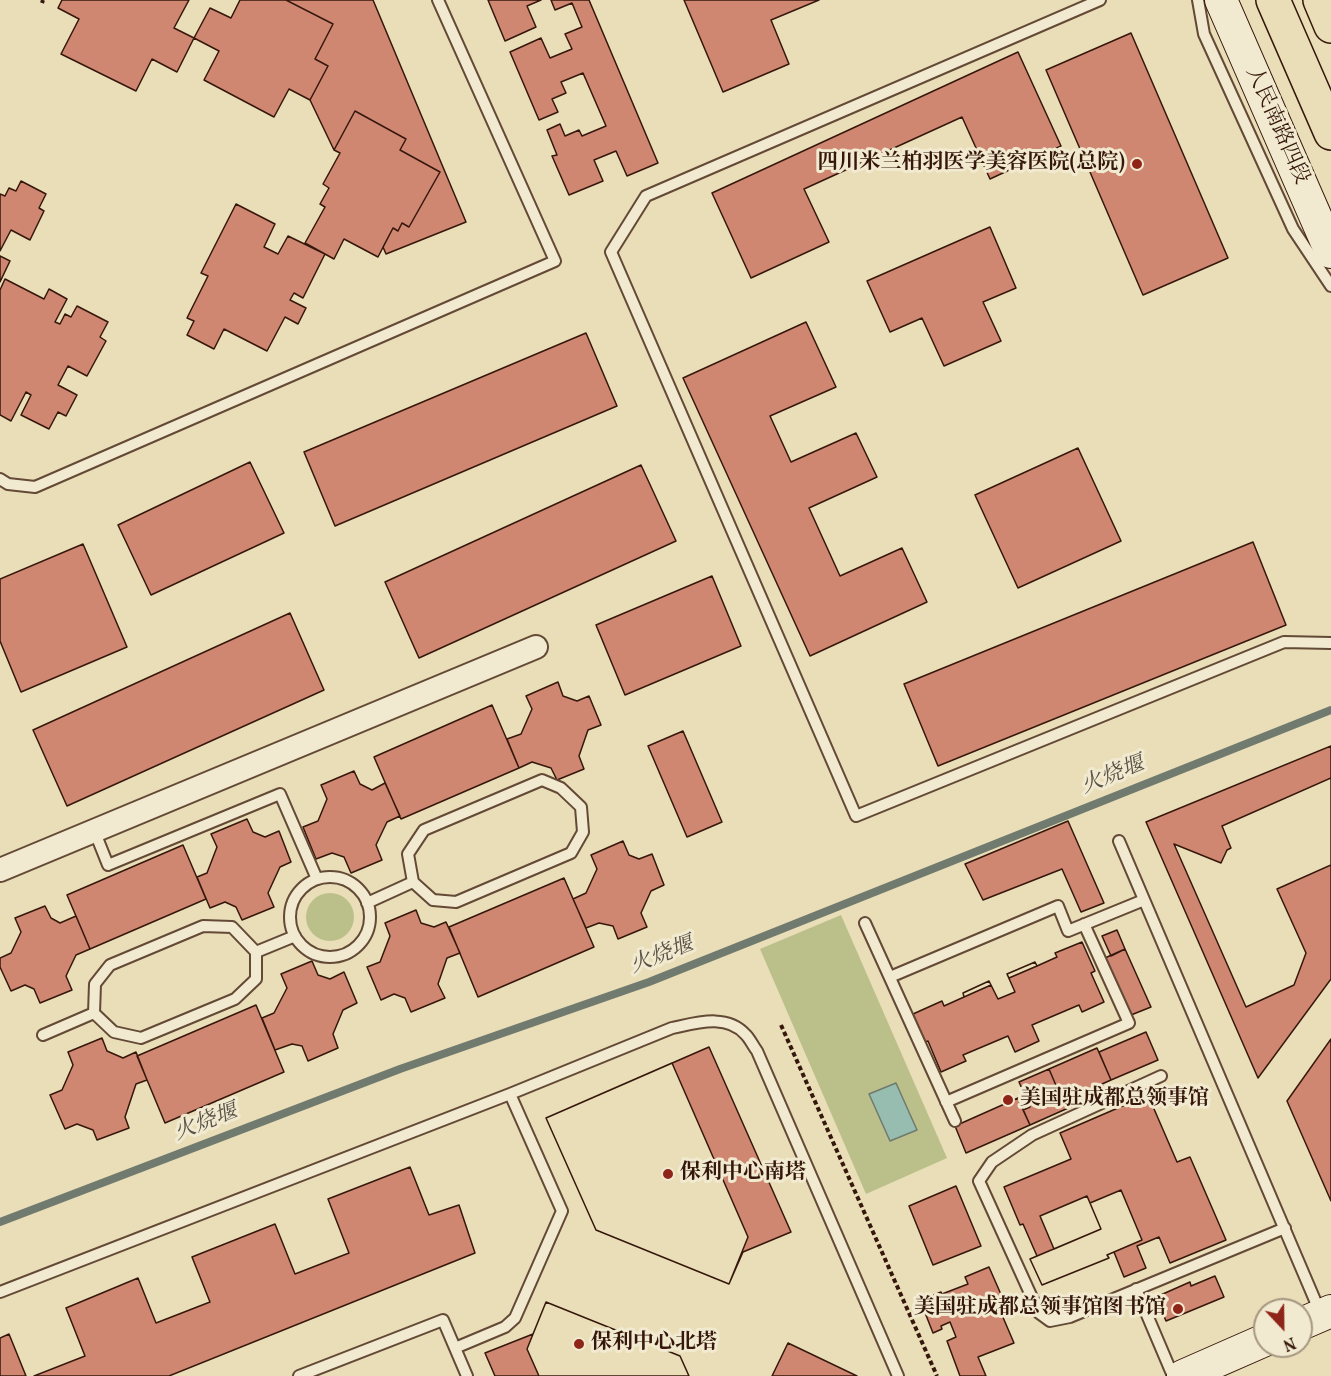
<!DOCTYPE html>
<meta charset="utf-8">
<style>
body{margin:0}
#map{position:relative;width:1331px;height:1376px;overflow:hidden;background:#e9deb7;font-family:Vollkorn,serif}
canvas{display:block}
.north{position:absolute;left:1253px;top:1298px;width:60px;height:60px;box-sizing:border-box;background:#f1ead0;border:2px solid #a69681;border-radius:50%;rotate:158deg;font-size:16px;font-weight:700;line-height:24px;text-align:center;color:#36170b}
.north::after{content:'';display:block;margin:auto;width:21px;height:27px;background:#8f2418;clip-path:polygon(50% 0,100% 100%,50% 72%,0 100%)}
</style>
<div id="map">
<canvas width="1331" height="1376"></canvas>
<div class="north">N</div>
</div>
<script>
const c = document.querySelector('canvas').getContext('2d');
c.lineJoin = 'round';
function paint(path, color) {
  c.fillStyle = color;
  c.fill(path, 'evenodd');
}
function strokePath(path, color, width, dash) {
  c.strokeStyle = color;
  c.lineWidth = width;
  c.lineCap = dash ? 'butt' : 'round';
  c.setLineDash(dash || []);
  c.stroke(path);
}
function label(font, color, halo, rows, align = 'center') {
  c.font = font + ' Vollkorn,"Noto Serif SC",serif';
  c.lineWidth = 6;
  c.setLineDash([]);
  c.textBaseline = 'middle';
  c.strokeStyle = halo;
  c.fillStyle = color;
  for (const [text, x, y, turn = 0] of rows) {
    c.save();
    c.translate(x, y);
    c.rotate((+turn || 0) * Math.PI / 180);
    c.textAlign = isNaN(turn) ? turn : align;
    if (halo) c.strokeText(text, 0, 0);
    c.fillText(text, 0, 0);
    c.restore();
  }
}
paint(new Path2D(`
 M306 917a24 24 0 1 1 48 0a24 24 0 1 1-48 0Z
 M841,915L947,1158L866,1194L760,949Z`), '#bbc08b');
const water = new Path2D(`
 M896,1083L917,1130L890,1141L869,1094Z`);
paint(water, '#97bcb0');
strokePath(water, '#707a6e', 1.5);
strokePath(new Path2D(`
 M0,1222L400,1069L649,982L1331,710`), '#707a6e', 8);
const building = new Path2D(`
 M62,0H189L174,28L194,38L177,72L152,59L136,91L61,54L79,19L58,8Z
 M240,0H286L333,24L315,59L328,66L310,100L289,89L274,117L204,80L219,51L194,38L210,8L231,18Z
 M286,0H373L466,222L386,254L383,247L393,228L398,231L402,223L409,227L440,172L400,150L406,139L355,111L334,150L310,100L328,66L315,59L333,24Z
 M488,0H541L527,6L536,27L505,41Z
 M551,0H589L658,163L627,176L616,151L594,160L603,181L569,195L552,156L557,155L547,130L560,124L565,136L579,130L582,136L606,126L583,73L561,82L566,93L552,99L558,112L539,120L510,52L541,38L550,58L572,49L565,34L582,27L572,3L555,10Z
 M684,0H819L771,20L789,64L723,92Z
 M1131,33L1228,258L1143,295L1046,70Z
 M1018,52L1061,146L990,179L962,117L804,189L829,242L751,278L712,193Z
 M355,111L406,139L400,150L440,172L409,227L402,223L398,231L393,228L378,257L344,239L334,259L305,243L325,207L320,204L329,188L323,184L340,153L334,150Z
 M21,181L46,194L39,208L44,211L30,240L11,230L0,251V194L5,196L9,188L16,191Z
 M236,204L275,224L264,247L278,254L288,236L325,254L303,298L294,293L290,300L306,308L298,324L285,317L267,351L224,329L214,349L187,335L194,321L187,318L208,276L201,273Z
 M990,227L1016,288L983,302L1001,341L944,366L922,318L890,332L867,281Z
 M0,256L10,261L0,282Z
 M5,279L44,299L49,289L67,299L55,322L60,324L65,314L71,317L77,306L108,322L100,337L106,341L87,376L68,366L58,385L77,395L66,416L58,412L49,429L21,415L31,395L26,392L11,421L0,415V290Z
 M806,322L836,387L770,416L791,462L856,433L877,477L809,508L840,576L902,548L927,602L810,656L683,378Z
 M586,333L617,406L335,526L304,452Z
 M1078,448L1121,541L1018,588L975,495Z
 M250,462L284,533L151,595L118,525Z
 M641,465L676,541L419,658L385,582Z
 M1253,542L1286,625L938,766L904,684Z
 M83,544L127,647L21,692L0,641V579Z
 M712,576L741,646L625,695L596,625Z
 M290,613L324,690L67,806L33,730Z
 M558,682L563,696L577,701L589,696L601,725L588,730L579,756L584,769L557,780L551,768L532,762L519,768L507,739L521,734L532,709L526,696Z
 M492,705L519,768L401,819L374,757Z
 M683,731L722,822L687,837L648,746Z
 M1331,746V979L1258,1078L1146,822Z
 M354,771L360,784L372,790L385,783L400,816L387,822L376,845L382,860L351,873L344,857L332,853L316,859L303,827L318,821L327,799L321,785Z
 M1331,778V865L1277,889L1306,953L1294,985L1246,1007L1174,844L1221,863L1227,850L1231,848L1222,826Z
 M247,819L253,832L265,837L279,831L291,862L280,867L268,893L274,907L242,920L236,907L225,902L210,908L197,877L207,873L217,847L211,834Z
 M1068,821L1104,903L1081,912L1062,869L983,900L965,864Z
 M623,841L629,855L639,859L652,854L664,885L651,891L641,913L647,927L618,939L613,926L599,923L586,928L573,899L586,893L597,869L591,855Z
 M183,845L206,899L90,949L67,895Z
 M564,878L594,947L478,997L449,927Z
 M45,906L51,918L60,923L76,916L90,949L76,955L66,976L72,990L40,1003L34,989L25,985L11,991L0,967V958L11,953L21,932L15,918Z
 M416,910L421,923L434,927L446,922L460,953L447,958L438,984L445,998L411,1012L405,998L394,994L381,1000L367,967L380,962L390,936L385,923Z
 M1117,930L1125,949L1111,956L1102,936Z
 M1082,942L1095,971L1091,973L1104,1002L1082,1012L1079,1005L1032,1025L1039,1041L1015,1052L1008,1036L963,1055L966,1061L941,1072L928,1041L925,1042L913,1014L942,1001L944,1006L964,997L963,993L989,981L998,999L1015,992L1007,974L1035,962L1037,966L1057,957L1055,953Z
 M1125,949L1151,1007L1131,1015L1105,958Z
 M312,961L318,975L330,979L344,972L357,1003L343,1010L333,1034L338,1048L308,1061L302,1046L292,1044L275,1050L262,1018L274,1013L287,988L281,974Z
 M1035,962L1037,966L1009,978L1007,974Z
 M989,981L991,985L964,997L963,993Z
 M256,1005L284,1072L165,1123L137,1056Z
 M1146,1032L1158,1060L1111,1080L1099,1052Z
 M102,1038L107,1051L123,1058L136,1052L147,1080L136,1084L125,1117L129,1128L97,1140L93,1130L77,1124L65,1129L50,1095L62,1090L73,1065L68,1052Z
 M1331,1039V1201L1287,1101Z
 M709,1047L791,1232L743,1252L729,1284L596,1230L546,1118Z
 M1097,1048L1111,1080L1102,1084L1105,1091L1066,1109L1049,1069Z
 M672,1063L748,1237L729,1284L596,1230L546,1118Z
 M1049,1069L1066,1109L1030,1125L1023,1110L1030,1107L1019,1082Z
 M1148,1095L1177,1162L1190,1157L1226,1240L1170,1263L1159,1237L1137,1246L1146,1268L1124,1277L1114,1252L1107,1255L1109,1258L1042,1285L1030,1259L1037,1256L1023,1224L1020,1225L1004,1187L1071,1159L1060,1133ZM1087,1196L1101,1229L1054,1249L1040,1216Z
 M1018,1098L1030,1125L966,1153L955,1126Z
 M410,1167L429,1215L459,1205L475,1253L169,1376H34L85,1356L66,1308L138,1278L156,1323L210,1302L192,1257L275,1224L295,1274L349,1253L328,1199Z
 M956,1186L981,1246L933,1265L909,1206Z
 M1121,1190L1142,1240L1107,1255L1109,1258L1042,1285L1030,1259L1101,1229L1090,1203Z
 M989,1267L1003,1299L996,1301L1014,1343L978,1357L986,1376H960L947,1341L956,1337L950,1322L941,1326L942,1329L933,1333L920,1300L941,1292L942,1294L968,1284L965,1277Z
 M1215,1276L1224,1297L1166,1321L1156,1297L1190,1282L1191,1286Z
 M546,1302L680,1356L689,1376H539L527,1349Z
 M546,1302L680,1356L689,1376H495L485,1353L533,1334Z
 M9,1334L26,1376H0V1338Z
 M788,1343L857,1376H772Z`);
paint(building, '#cf8772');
strokePath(building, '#36170b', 1.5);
const lane = new Path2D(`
 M1100,0L646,196L611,252L856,816L1284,642L1331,643
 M1198,0L1204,34L1293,229L1331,286
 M0,479L8,484L35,487L555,261L438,0
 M94,830L108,865L280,794L317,879
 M1119,841L1320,1312
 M290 917a40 40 0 1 1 80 0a40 40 0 1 1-80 0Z
 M367,903L413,882L433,900L456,902L571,853L583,832L581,807L561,788L542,780L424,830L408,854L413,882
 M865,923L955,1121
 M256,952L232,927L203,926L110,965L95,984L94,1013L114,1032L141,1038L235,999L256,979V952L295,936
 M890,977L1058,906L1068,931L1144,900
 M43,1035L94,1013
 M1161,1076L1032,1135L992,1162L979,1181L1039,1313L1050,1321L1070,1317L1285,1228
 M946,1102L1129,1023L1084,924
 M1136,1289L1173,1376
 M0,1292L510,1094L672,1028C696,1023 727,1013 746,1035C750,1039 753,1046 757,1051L898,1376
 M299,1376L443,1320L455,1348
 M467,1376L455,1348L505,1327L515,1318L562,1211L510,1094`);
const street = new Path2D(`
 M0,870L536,647`);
const secondary = new Path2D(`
 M1221,0L1331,252
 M1301,1324L1331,1311
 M1183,1376L1265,1340`);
const primary = new Path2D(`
 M1273,0L1331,133
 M1320,0L1331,26`);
strokePath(lane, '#634936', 14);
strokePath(street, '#634936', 26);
strokePath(secondary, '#36170b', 34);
strokePath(primary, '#36170b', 36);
strokePath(new Path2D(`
 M42,3L43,0
 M781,1025L937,1376`), '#36170b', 4, [4.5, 3]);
strokePath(lane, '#f1ead0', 10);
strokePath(street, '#f1ead0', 22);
strokePath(secondary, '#f1ead0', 32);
strokePath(primary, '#e9deb7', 33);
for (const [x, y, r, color] of [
 [1137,164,6,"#8f2418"],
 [1008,1100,6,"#8f2418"],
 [668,1174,6,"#8f2418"],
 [1178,1309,6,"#8f2418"],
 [579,1344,6,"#8f2418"]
]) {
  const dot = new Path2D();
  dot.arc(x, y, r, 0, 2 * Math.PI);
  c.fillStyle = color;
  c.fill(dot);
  strokePath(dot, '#f1ead0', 2);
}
label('21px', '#36170b', '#f1ead0', [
 ["人民南路四段",1276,126,66]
]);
label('bold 21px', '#36170b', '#f1ead0', [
 ["四川米兰柏羽医学美容医院(总院)",1125,164,"right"],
 ["美国驻成都总领事馆",1020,1100],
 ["保利中心南塔",680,1174],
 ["美国驻成都总领事馆图书馆",1166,1309,"right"],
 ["保利中心北塔",591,1344]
], 'left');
label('italic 22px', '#585145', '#f1ead0', [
 ["火烧堰",1113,777,-22],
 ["火烧堰",662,957,-21],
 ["火烧堰",206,1124,-21]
]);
</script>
